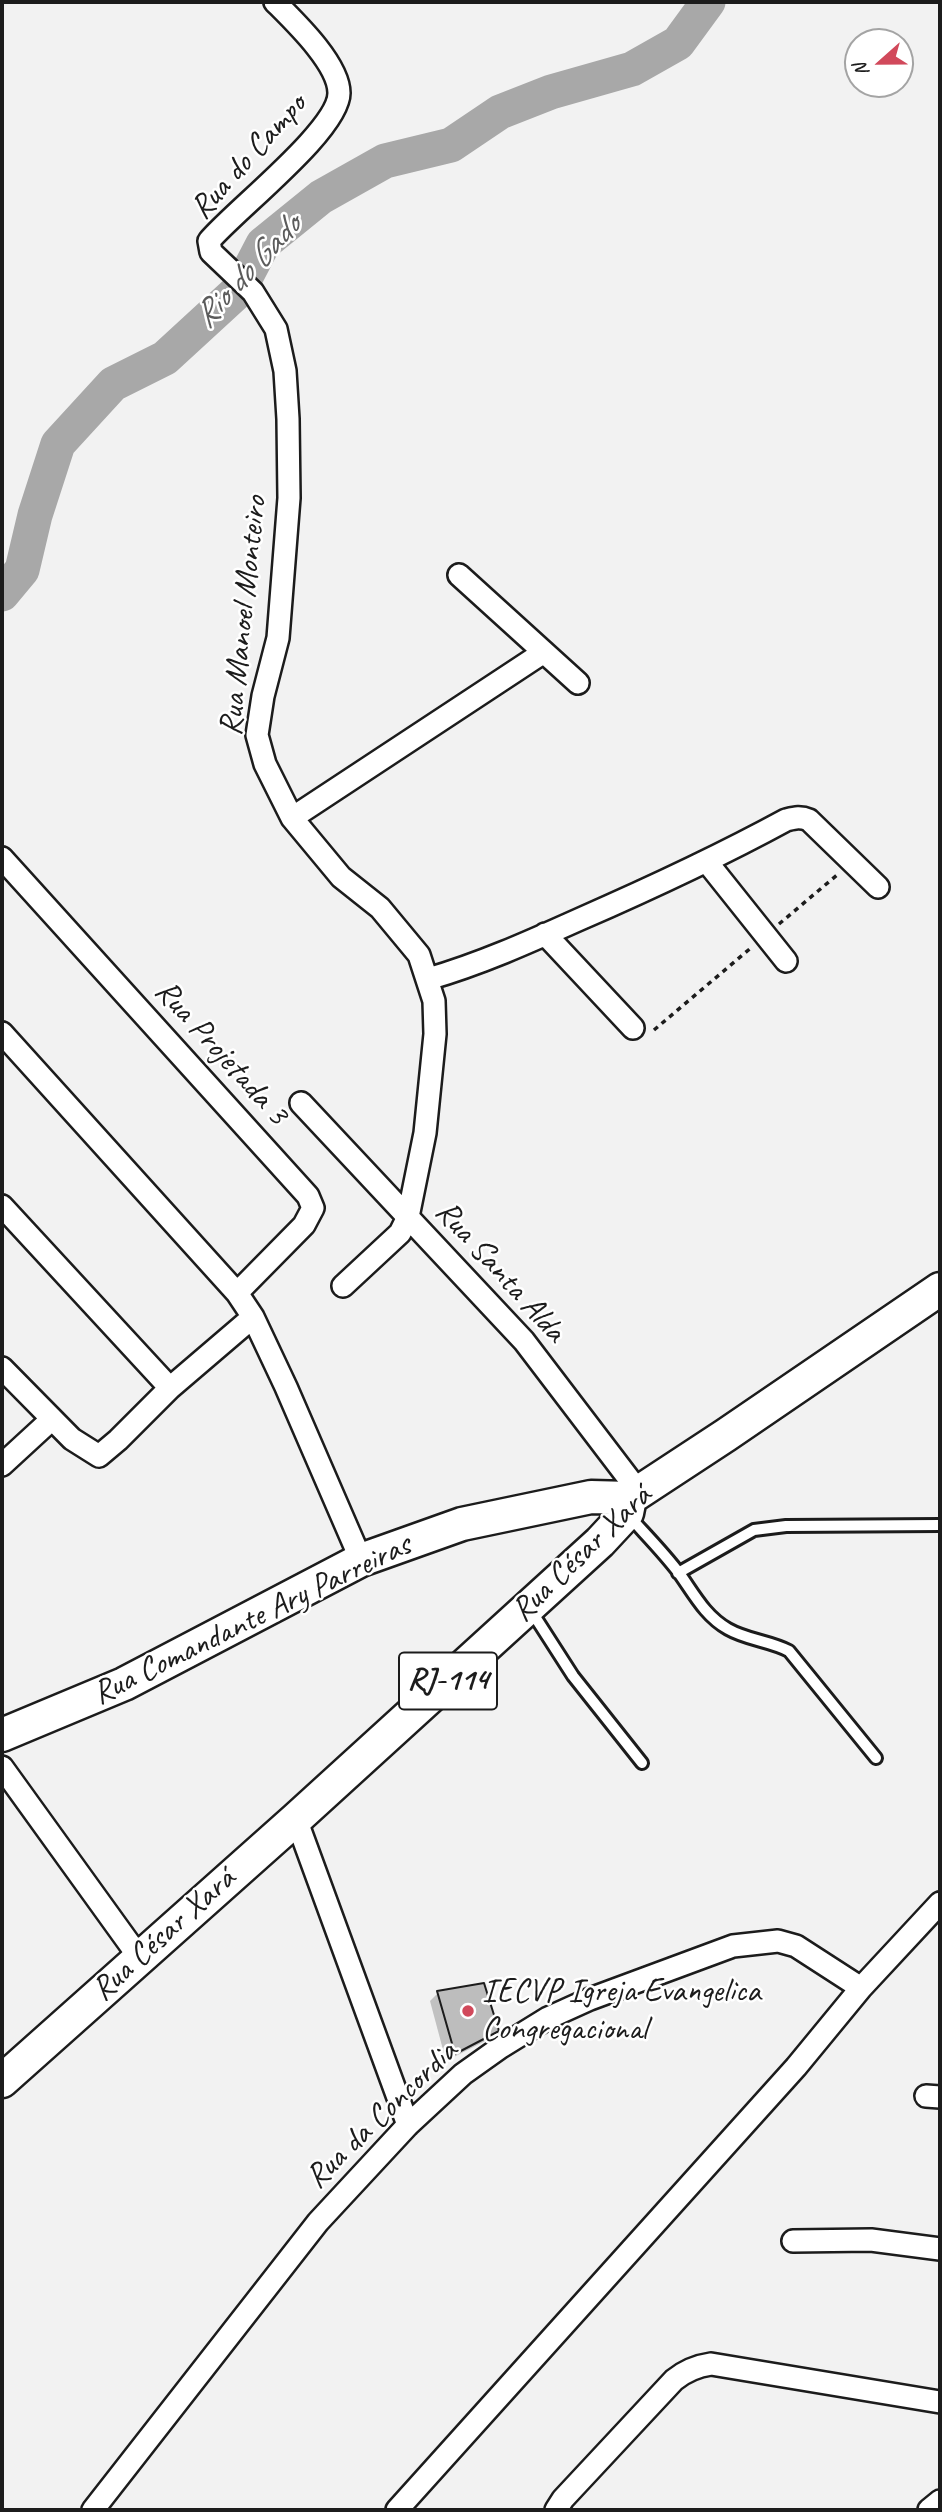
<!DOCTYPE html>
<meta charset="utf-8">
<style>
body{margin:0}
#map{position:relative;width:942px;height:2512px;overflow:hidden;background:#f2f2f2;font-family:Caveat,sans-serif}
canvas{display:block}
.frame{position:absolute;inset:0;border:4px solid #1c1c1c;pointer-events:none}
.north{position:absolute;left:844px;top:28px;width:70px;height:70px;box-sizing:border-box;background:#fff;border:2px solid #a4a4a4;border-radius:50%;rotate:249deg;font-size:19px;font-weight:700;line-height:28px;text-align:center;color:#1c1c1c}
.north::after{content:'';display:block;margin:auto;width:24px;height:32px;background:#d1495b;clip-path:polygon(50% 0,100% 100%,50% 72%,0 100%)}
</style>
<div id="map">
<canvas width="942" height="2512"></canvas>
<div class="frame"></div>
<div class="north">N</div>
</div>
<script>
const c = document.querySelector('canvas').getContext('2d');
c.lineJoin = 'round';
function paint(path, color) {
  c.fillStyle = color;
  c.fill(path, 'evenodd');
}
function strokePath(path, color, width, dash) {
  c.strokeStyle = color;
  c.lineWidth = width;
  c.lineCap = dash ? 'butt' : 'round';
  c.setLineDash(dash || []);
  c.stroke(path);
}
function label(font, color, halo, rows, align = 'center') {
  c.font = font + ' Caveat,sans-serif';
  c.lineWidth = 5;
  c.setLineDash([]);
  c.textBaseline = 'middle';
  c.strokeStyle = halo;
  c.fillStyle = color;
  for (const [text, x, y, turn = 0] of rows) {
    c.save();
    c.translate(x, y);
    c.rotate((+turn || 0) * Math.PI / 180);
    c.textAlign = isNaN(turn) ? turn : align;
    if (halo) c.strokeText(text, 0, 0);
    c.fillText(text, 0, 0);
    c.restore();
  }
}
paint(new Path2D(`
 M438,1993L497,2031L489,2039L446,2061L430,2001Z`), '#0003');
strokePath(new Path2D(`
 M2,594L22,570L35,515L58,444L113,384L165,358L239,290L263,244L321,197L385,161L451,145L500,112L551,92L632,69L678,43L708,2`), '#a8a8a8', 35);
const building = new Path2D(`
 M484,1983L499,2031L455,2054L437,1991Z`);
paint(building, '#bdbdbd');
strokePath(building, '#1c1c1c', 2);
const service = new Path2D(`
 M629,1516C646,1535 664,1553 679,1573C694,1594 705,1616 728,1629C747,1640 770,1641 789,1651L876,1758
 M678,1573L754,1530L786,1526L940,1525
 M530,1609L573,1676L642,1763`);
const minor = new Path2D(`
 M275,2C295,22 339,64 339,93C339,130 235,210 209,241L211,252L253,292L276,329L285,371L288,419L289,498L278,638L263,696L257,735L265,764L292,818L341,877L380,908L419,955L434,1001L435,1034L425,1133L408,1217L400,1233L343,1286
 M459,575L578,683
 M292,818L544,652
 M2,858L308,1196L313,1208L304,1225L237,1293
 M707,862L786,961
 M545,934L633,1028
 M428,979C480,964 529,942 578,920C649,889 718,857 786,820C794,818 800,816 809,820L878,887
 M2,1033L237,1293L253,1317L286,1387L361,1560
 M301,1103L524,1341L639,1492
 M2,1206L170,1388
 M2,1368L72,1439L99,1456L118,1440L170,1388L253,1317
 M2,1465L52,1419
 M2,1767L139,1957
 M296,1819L408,2125
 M926,2096L940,2097
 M793,2241L871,2240L940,2249
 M93,2510L318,2222L408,2125L463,2074L501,2047L548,2018L590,1999L733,1946L778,1941L796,1946L861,1988
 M397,2510L796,2067L861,1988L940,1903
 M556,2510L563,2499L674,2380C685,2371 697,2366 711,2364L940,2402
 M929,2510L940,2501`);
const primary = new Path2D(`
 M2,1735L124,1684L361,1560L462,1524L591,1497L630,1498
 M2,2081L296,1819L600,1542L627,1513L630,1498L726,1435L940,1289`);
strokePath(service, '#1c1c1c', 16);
strokePath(minor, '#1c1c1c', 26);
strokePath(primary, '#1c1c1c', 37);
strokePath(new Path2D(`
 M779,924L837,875
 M654,1030L752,947`), '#1c1c1c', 3.5, [5, 5]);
strokePath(service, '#fff', 10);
strokePath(minor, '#fff', 21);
strokePath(primary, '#fff', 32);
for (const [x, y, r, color] of [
 [468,2011,7,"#d1495b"]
]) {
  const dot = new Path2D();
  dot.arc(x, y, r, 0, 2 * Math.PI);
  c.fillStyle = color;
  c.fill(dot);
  strokePath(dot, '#fff', 2.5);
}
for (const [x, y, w] of [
 [448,1681,98]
]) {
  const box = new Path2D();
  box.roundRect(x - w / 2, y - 28.5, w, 57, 5);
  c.fillStyle = '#fff';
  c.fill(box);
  strokePath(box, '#1c1c1c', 2);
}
label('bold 32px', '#1c1c1c', null, [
 ["RJ-114",448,1681]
]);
label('33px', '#1c1c1c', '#fff', [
 ["Rua do Campo",249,157,-48],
 ["Rua Manoel Monteiro",244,616,-84],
 ["Rua Projetada 3",221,1053,48],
 ["Rua Santa Alda",500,1272,48],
 ["Rua César Xará",582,1554,-44],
 ["Rua Comandante Ary Parreiras",252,1620,-26],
 ["Rua César Xará",164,1935,-42],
 ["Rua da Concordia",382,2115,-44]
]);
label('33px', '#1c1c1c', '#fff', [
 ["IECVP Igreja Evangelica",482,1992],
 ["Congregacional",482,2030]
], 'left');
label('italic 35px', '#5b5b5b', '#fff', [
 ["Rio do Gado",248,272,-47]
]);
</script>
